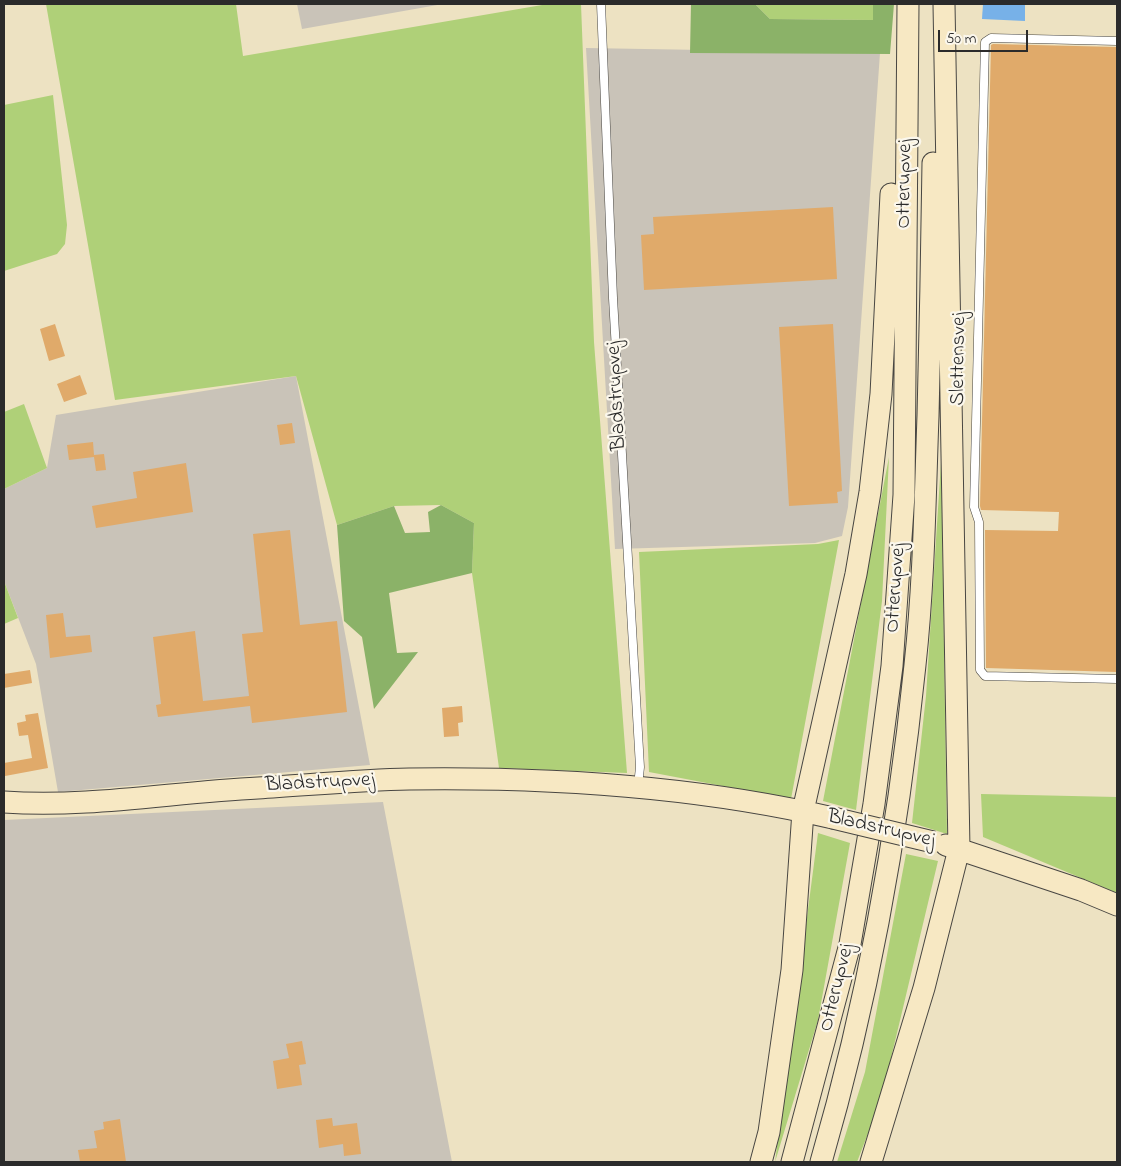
<!DOCTYPE html>
<style>
body{margin:0}
#map{position:relative;width:1121px;height:1166px;overflow:hidden;background:#ede2c2;font-family:"Indie Flower",sans-serif}
canvas{display:block}
.frame{position:absolute;inset:0;border:5px solid #2b2b2b;pointer-events:none}
.scale{position:absolute;left:938px;top:30px;width:90px;height:22px;box-sizing:border-box;border:2px solid #2b2b2b;border-top:0;padding-left:6px;font-size:15px;line-height:18px;white-space:nowrap;color:#2b2b2b;-webkit-text-stroke:4px #fbf7ec;paint-order:stroke}
</style>
<div id="map">
<canvas width="1121" height="1166"></canvas>
<div class="frame"></div>
<div class="scale">50 m</div>
</div>
<script>
const c = document.querySelector('canvas').getContext('2d');
c.lineJoin = 'round';
function paint(path, color) {
  c.fillStyle = color;
  c.fill(path, 'evenodd');
}
function strokePath(path, color, width, dash) {
  c.strokeStyle = color;
  c.lineWidth = width;
  c.lineCap = dash ? 'butt' : 'round';
  c.setLineDash(dash || []);
  c.stroke(path);
}
function label(font, color, halo, rows, align = 'center') {
  c.font = font + ' "Indie Flower",sans-serif';
  c.lineWidth = 4.5;
  c.setLineDash([]);
  c.textBaseline = 'middle';
  c.strokeStyle = halo;
  c.fillStyle = color;
  for (const [text, x, y, turn = 0] of rows) {
    c.save();
    c.translate(x, y);
    c.rotate((+turn || 0) * Math.PI / 180);
    c.textAlign = isNaN(turn) ? turn : align;
    if (halo) c.strokeText(text, 0, 0);
    c.fillText(text, 0, 0);
    c.restore();
  }
}
paint(new Path2D(`
 M297,4H443L302,29Z
 M586,48L880,53L848,507L842,536L815,543L615,549Z
 M296,376L370,765L58,792L36,664L4,581V489L47,468L56,415Z
 M383,802L452,1162H4V820Z`), '#c9c3b8');
paint(new Path2D(`
 M46,4H236L243,56L548,4H581L594,342L627,773L499,768L472,573L474,523L441,505L394,506L337,525L296,376L115,400Z
 M755,4H873V20L770,19Z
 M53,95L67,225L65,244L57,254L4,271V105Z
 M24,404L47,468L4,489V412Z
 M889,457L882,601L856,810L823,801Z
 M941,462L947,834L912,823L926,696Z
 M839,540L791,799L649,772L639,552L818,544Z
 M4,581L18,618L4,624Z
 M981,794L1117,797V893L983,837Z
 M818,833L850,843L818,1020L775,1162Z
 M906,854L938,861L881,1100L857,1162H837L865,1072Z`), '#afd078');
paint(new Path2D(`
 M691,4H755L770,19L873,20V4H894L890,54L690,53Z
 M441,505L474,523L472,573L389,593L397,653L418,652L374,709L362,637L344,621L337,525L394,506L405,533L430,532L428,512Z`), '#8bb268');
paint(new Path2D(`
 M983,4H1025V21L982,19Z`), '#77b1e8');
paint(new Path2D(`
 M993,44L1117,47V672L986,668L985,530L1058,531L1059,512L981,510L980,506L991,45Z
 M833,207L837,279L644,290L641,235L654,234L653,217Z
 M55,324L65,356L49,361L40,329Z
 M833,324L842,491L837,492L838,503L789,506L779,327Z
 M80,375L87,394L64,402L57,384Z
 M292,423L295,443L280,445L277,425Z
 M93,442L94,455L104,454L106,470L96,471L94,457L69,460L67,445Z
 M186,463L193,512L96,528L92,506L137,498L133,472Z
 M290,530L300,625L337,621L347,712L252,723L250,706L158,717L156,705L161,704L153,637L195,631L203,701L249,696L242,634L263,632L253,534Z
 M63,613L66,637L90,635L92,652L50,658L46,615Z
 M30,670L32,683L4,688V674Z
 M462,706L463,722L458,723L459,736L444,737L442,708Z
 M38,713L48,768L5,776L4,763L32,758L28,735L19,736L17,723L26,721L25,715Z
 M302,1041L306,1064L299,1065L302,1085L277,1089L273,1061L289,1058L286,1044Z
 M332,1118L333,1126L357,1123L361,1154L344,1156L343,1144L319,1148L316,1120Z
 M120,1119L126,1162H80L78,1150L97,1148L94,1131L104,1129L103,1122Z`), '#e0aa6a');
const lane = new Path2D(`
 M601,4L613,298L640,767L638,786
 M1117,41L991,38L985,42L974,507L979,522L980,670L985,676L1117,679`);
const secondary = new Path2D(`
 M4,802C89,808 173,792 258,788C308,785 359,780 409,779C550,777 695,786 833,818
 M946,845L1081,890L1117,905
 M761,1162L769,1132L792,970L803,811L856,574L870,492L881,394L891,194
 M792,1162L850,944L874,804L892,666L904,495L908,4
 M821,1162C868,1000 898,833 915,665C924,582 925,499 928,416C930,332 932,247 933,163
 M871,1162L924,988L959,849L944,4`);
strokePath(lane, '#484642', 9);
strokePath(secondary, '#484642', 23);
strokePath(lane, '#fff', 8);
strokePath(secondary, '#f7e8c3', 21);
const secondaryBridge = new Path2D(`
 M833,818L933,842`);
strokePath(secondaryBridge, '#484642', 23, []);
strokePath(secondaryBridge, '#f7e8c3', 21);
label('21px', '#2b2b2b', '#fbf7ec', [
 ["Otterupvej",906,184,-89],
 ["Slettensvej",960,359,-89],
 ["Bladstrupvej",618,396,-93],
 ["Otterupvej",897,588,-86],
 ["Bladstrupvej",320,784,-3],
 ["Bladstrupvej",881,830,13],
 ["Otterupvej",838,988,-76]
]);
</script>
